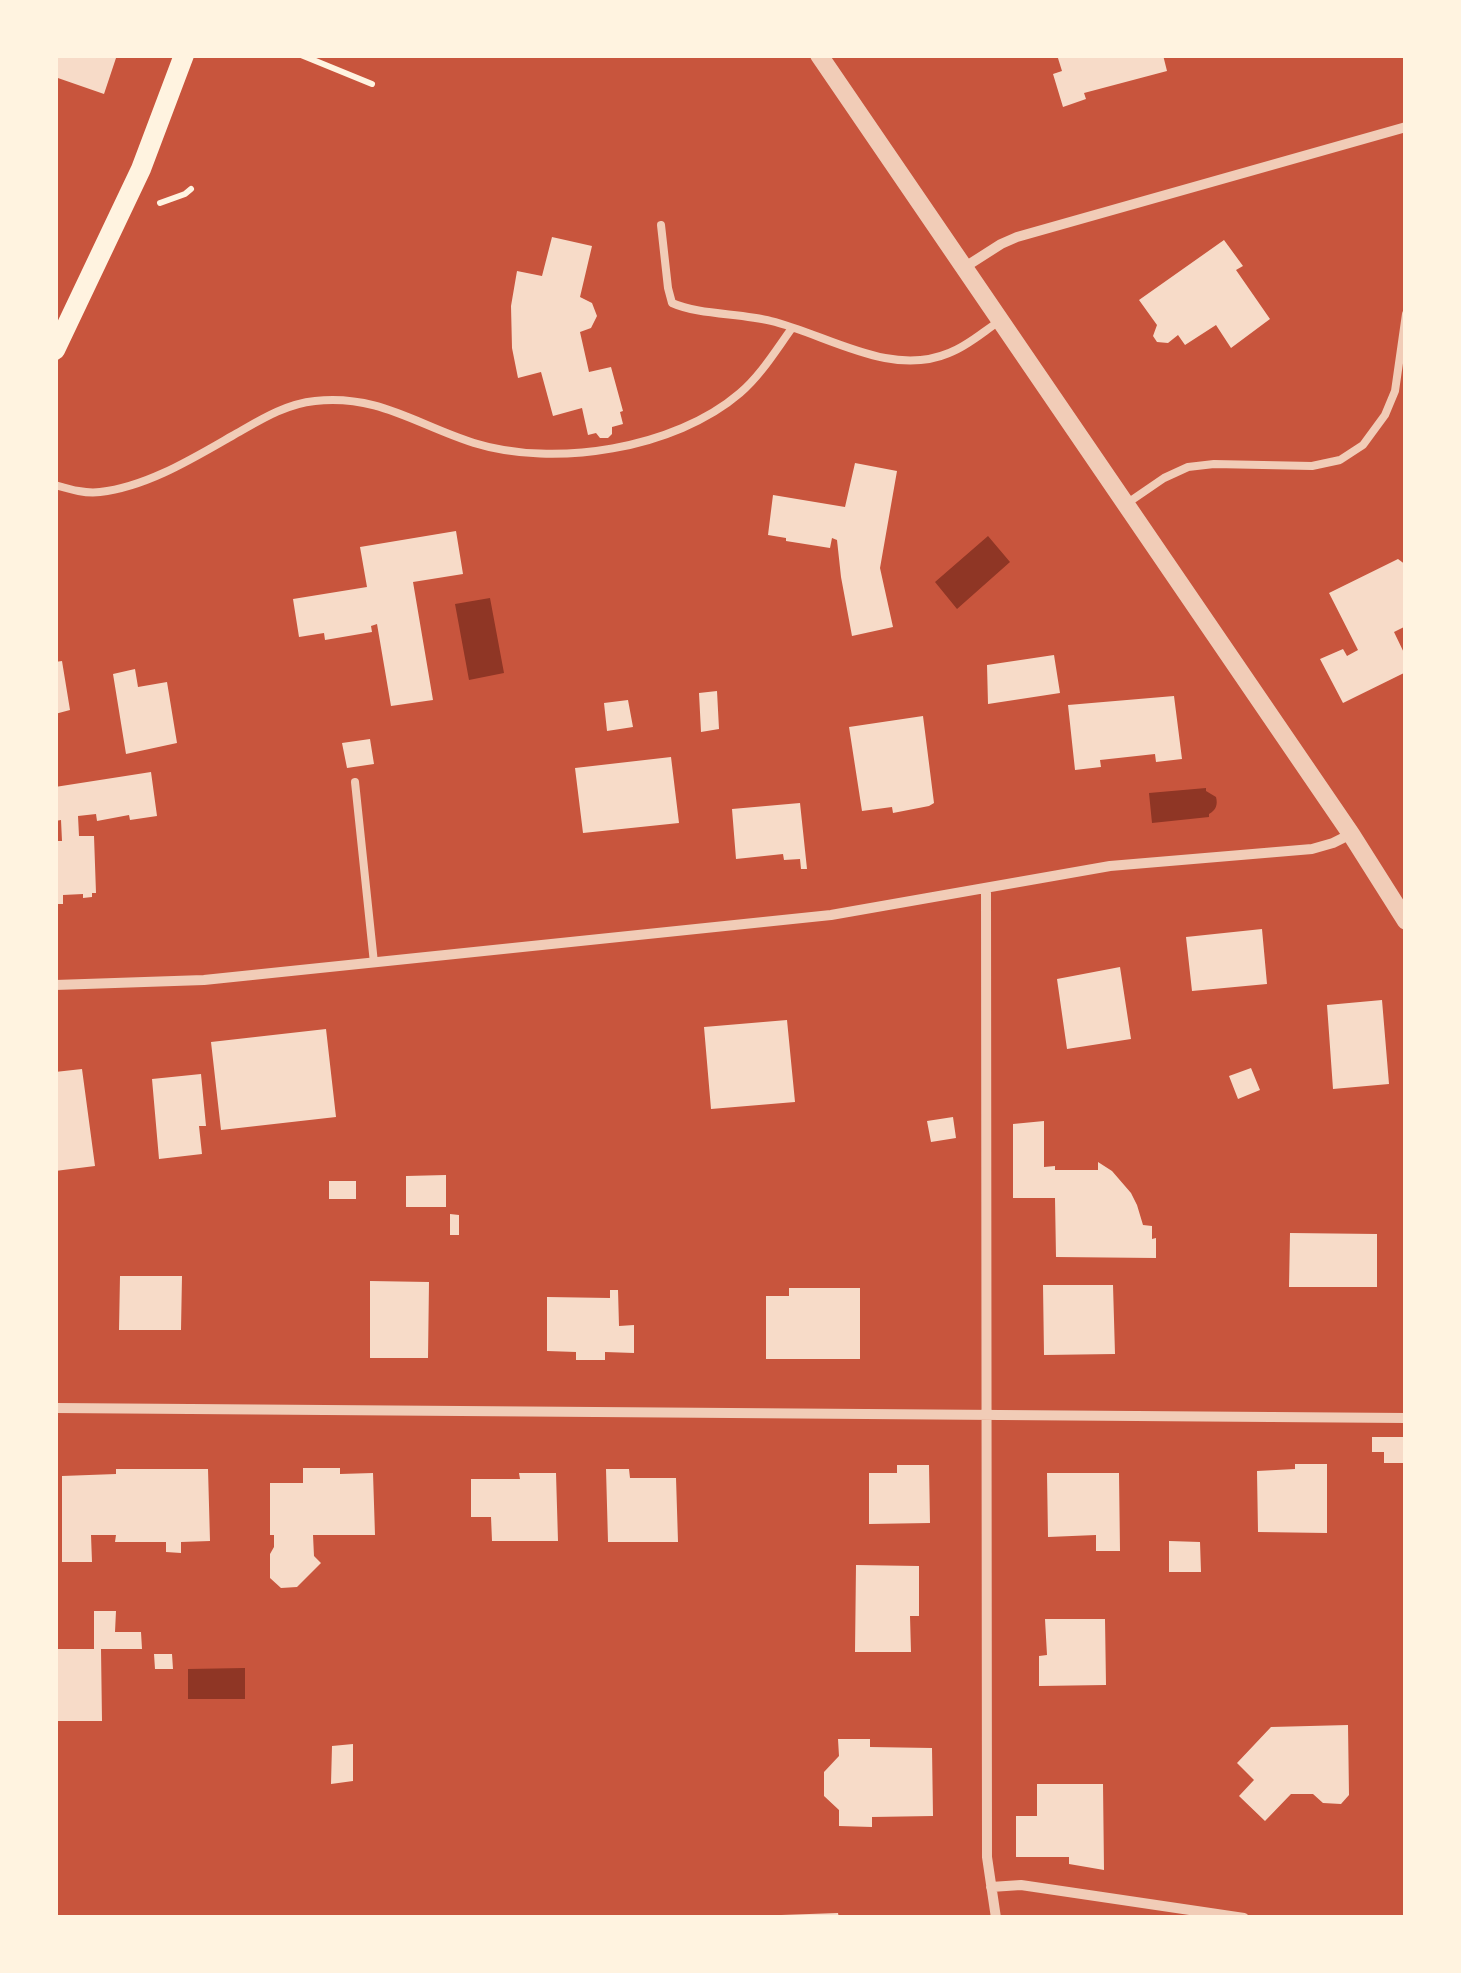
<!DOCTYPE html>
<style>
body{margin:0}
#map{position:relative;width:1461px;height:1973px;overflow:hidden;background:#c8553d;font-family:Overpass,sans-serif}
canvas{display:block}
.frame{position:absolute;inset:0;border:58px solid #fff3e0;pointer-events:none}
</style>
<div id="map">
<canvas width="1461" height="1973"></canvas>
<div class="frame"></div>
</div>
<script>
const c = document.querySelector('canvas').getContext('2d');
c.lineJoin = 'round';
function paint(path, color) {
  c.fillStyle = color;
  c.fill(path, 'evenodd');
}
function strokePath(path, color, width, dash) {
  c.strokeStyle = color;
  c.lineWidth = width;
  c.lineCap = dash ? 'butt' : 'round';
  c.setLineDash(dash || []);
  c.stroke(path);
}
paint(new Path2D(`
 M988,536L1010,562L957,609L935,582Z
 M490,598L504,673L469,680L455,604Z
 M1206,788V791L1216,797C1218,805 1216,810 1209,814V817L1152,823L1149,793Z
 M245,1668V1699H188V1669Z`), '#8f3625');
paint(new Path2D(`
 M59,55H117L104,94L55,77V56Z
 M1057,55H1163L1167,71L1084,93L1086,99L1063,107L1053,74L1062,71Z
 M552,237L592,246L580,297L592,303L597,316L591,328L580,332L589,372L611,367L623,411L620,412L623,424L612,427V434L608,438H600L596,433L588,435L582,408L553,416L541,372L518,378L512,348L511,306L517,271L542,276Z
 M1224,240L1243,266L1236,270L1270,319L1231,348L1216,325L1185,345L1178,335L1168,343L1157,342L1153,336L1157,325L1139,300Z
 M855,463L897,471L880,568L893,627L852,636L841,577L837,540L832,538L830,548L786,541V538L768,535L773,495L845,507Z
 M456,531L463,574L413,582L433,700L391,706L377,624L371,626L372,632L325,640L324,633L299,637L293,599L367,587L360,547Z
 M1398,559L1406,565V626L1394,632L1406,657V672L1343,703L1320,659L1343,649L1347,656L1358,650L1329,593Z
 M1054,655L1060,693L988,704L987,665Z
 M62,661L70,710L55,714V662Z
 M135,669L138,687L167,682L177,743L126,754L113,674Z
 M717,691L719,729L701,732L699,693Z
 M1174,696L1182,759L1156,762L1155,754L1100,760L1101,767L1075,770L1068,705Z
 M628,700L633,727L607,731L604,703Z
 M923,716L934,803L929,806L893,813L892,807L862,811L849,727Z
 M370,739L374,764L347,768L342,743Z
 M671,757L679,823L583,833L575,768Z
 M151,772L157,816L130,820L129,815L97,821L96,814L78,816L79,836H94L96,893H92V897L83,898V894L63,895V904H55V841H62L61,820L55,821V787Z
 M800,803L807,869H801L800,859L784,860L783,854L736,859L732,809Z
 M1262,929L1267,984L1192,991L1186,937Z
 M1120,967L1131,1039L1067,1049L1057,979Z
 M1382,1000L1389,1084L1333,1089L1327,1005Z
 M787,1020L795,1102L711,1109L704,1027Z
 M326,1029L336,1117L221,1130L211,1042Z
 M1251,1068L1260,1090L1238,1099L1229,1076Z
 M82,1069L95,1166L55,1171V1072Z
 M201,1074L206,1126H199L202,1154L159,1159L152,1079Z
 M953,1117L956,1138L931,1142L927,1121Z
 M1044,1121V1167L1055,1166V1170H1098V1162L1112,1171L1131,1193L1137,1205L1143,1225L1152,1226V1239L1156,1238V1258L1056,1257L1055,1198H1013V1124Z
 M446,1175V1207H406V1176Z
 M329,1181H356V1199H329Z
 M450,1214L459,1215V1235H450Z
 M1290,1233L1377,1234V1287H1289Z
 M120,1276H182L181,1330H119Z
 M370,1281L429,1282L428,1358H370Z
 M1043,1285H1113L1115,1354L1044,1355Z
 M789,1288H860V1359H766V1296H789Z
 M610,1290H618L619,1326L634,1325V1353L605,1352V1360H576V1352L547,1351V1297L610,1298Z
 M1372,1437H1406V1463H1384V1452H1372Z
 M1295,1464H1327V1533L1258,1532L1257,1471L1295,1469Z
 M897,1465H929L930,1523L869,1524V1473H897Z
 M303,1468H340V1474L373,1473L375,1535H313L314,1556L321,1563L297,1587L281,1588L270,1578V1554L274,1547V1535H270V1483H303Z
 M116,1469H208L210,1541L181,1542V1553L166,1552V1542H115L116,1535H91L92,1562H62V1476L116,1474Z
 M606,1469H629L630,1478H676L678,1542H608Z
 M519,1473H556L558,1541H492L491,1517H471V1479H520Z
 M1047,1473H1119L1120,1551H1096V1535L1048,1537Z
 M1169,1541L1200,1542L1201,1572H1169Z
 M856,1565L919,1566V1616H910L911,1652H855Z
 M94,1611H116L115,1632H141L142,1649H101L102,1721H55V1649H94Z
 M1045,1619H1105L1106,1685L1039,1686V1656L1047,1655Z
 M154,1654H172L173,1669H155Z
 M1348,1725L1349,1795L1341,1804L1323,1803L1313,1794H1291L1265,1821L1239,1796L1254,1780L1237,1763L1271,1727Z
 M838,1739H870V1747L932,1748L933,1816L872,1817V1827L839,1826V1810L824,1796V1772L839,1756Z
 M353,1744V1781L331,1784L332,1746Z
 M1037,1784H1103L1104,1870L1069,1864V1857H1016V1816H1037Z
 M838,1913L839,1918H781V1915Z`), '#f7dbc8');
strokePath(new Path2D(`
 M301,55L372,84
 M160,203L185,194L191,189`), '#fff3e0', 6);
strokePath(new Path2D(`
 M661,225L668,288L672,303C699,315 740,313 771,321C826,334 890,378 949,353C968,346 984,331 1001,320
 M55,485C69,489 85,494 100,492C146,487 192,459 232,436C257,422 284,404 315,401C378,394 417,425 474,443C554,468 675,449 740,393C761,375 776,350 792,328
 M1126,504L1164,478L1188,467L1214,464L1312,466L1340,460L1363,445L1385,415L1395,391L1406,314
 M355,782L374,963`), '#f1ccb7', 8);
strokePath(new Path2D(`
 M965,267L1001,244L1017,237L1406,127
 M986,888L987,1857L996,1918
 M55,985L204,980L831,915L1110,866L1312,849L1333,843L1351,834
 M55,1408L1406,1418
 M991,1887L1021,1885L1244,1918`), '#f1ccb7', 10);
strokePath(new Path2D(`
 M819,55L1351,834L1406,921`), '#f1ccb7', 18);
strokePath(new Path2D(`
 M55,350L141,169L184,55`), '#fff3e0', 20);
</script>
